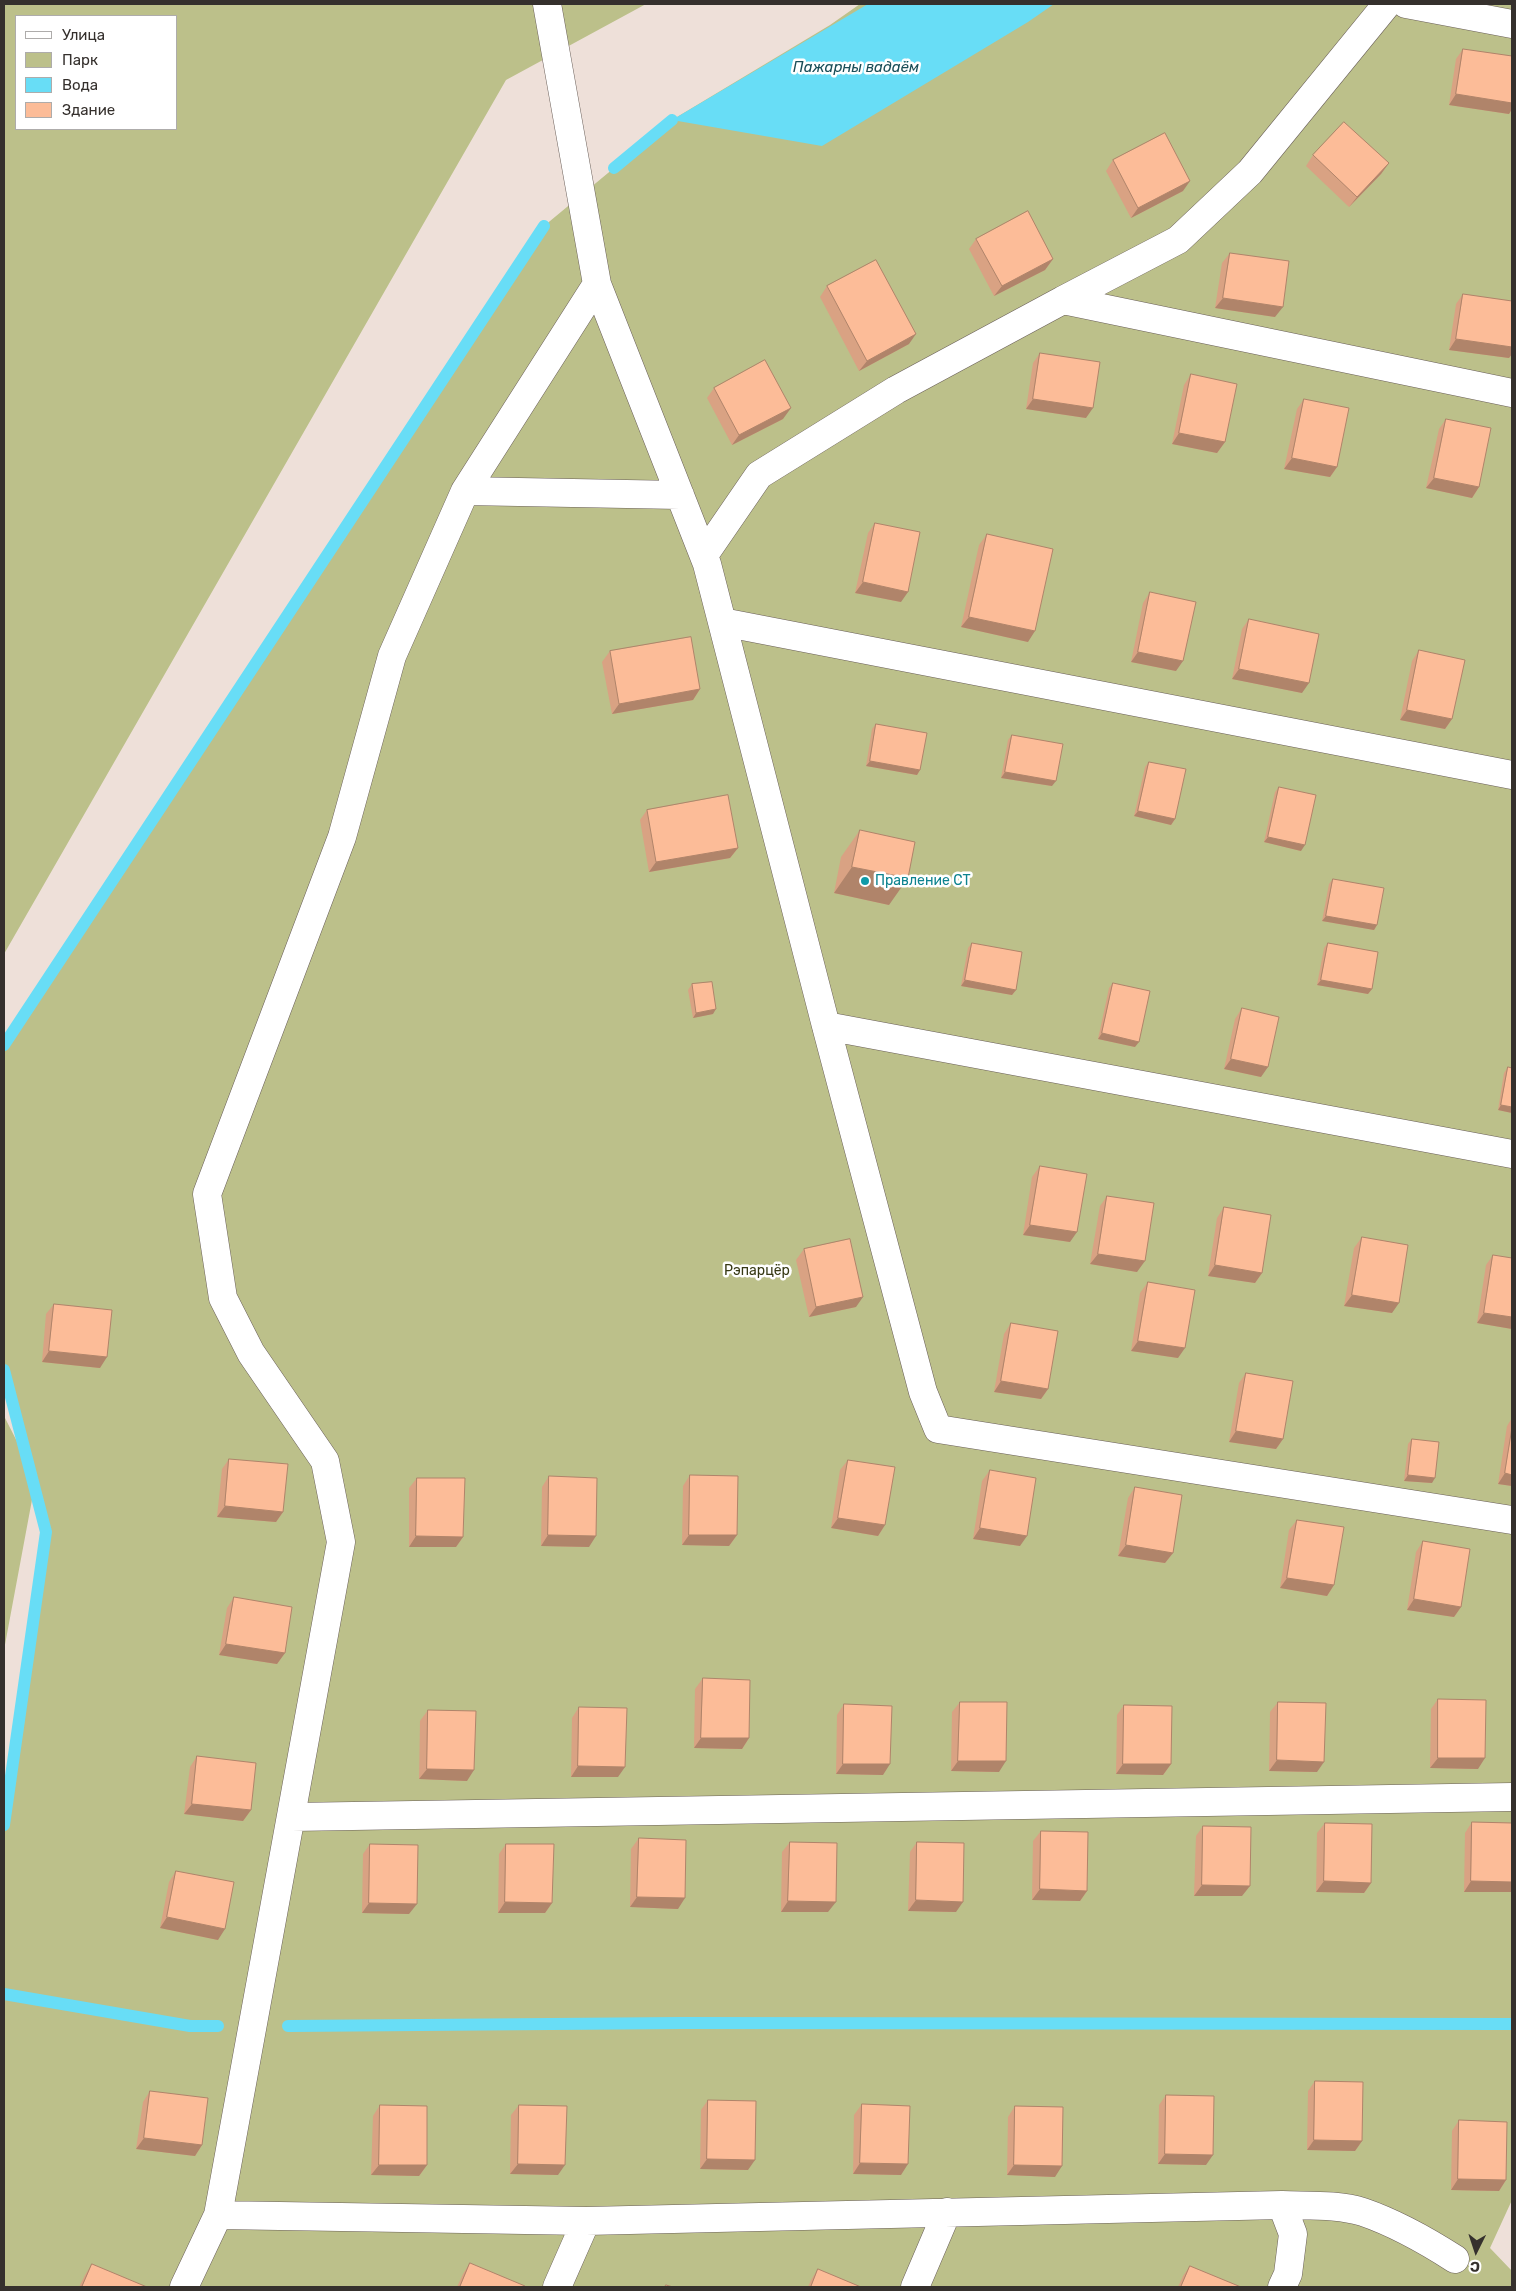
<!DOCTYPE html>
<meta charset="utf-8">
<style>
body{margin:0}
#map{position:relative;width:1516px;height:2291px;overflow:hidden;background:#eee0d9;font-family:Rubik,sans-serif}
canvas{display:block}
.frame{position:absolute;inset:0;border:5px solid #35302d;pointer-events:none}
.legend{position:absolute;left:15px;top:15px;width:162px;height:115px;box-sizing:border-box;background:#fff;border:1px solid #aeacab;margin:0;padding:6px 9px;list-style:none;font-size:15px;color:#35302d}
.legend li{display:flex;align-items:center;gap:10px;height:25px}
.legend b{width:25px;border:1px solid #aeacab}
.north{position:absolute;left:1451px;top:2226px;width:50px;height:50px;-webkit-text-stroke:4px #fff;paint-order:stroke;rotate:184deg;font-size:14px;font-weight:700;line-height:20px;text-align:center;color:#35302d}
.north::after{content:'';display:block;margin:auto;width:18px;height:22px;background:#35302d;clip-path:polygon(50% 0,100% 100%,50% 72%,0 100%)}
</style>
<div id="map">
<canvas width="1516" height="2291"></canvas>
<div class="frame"></div>
<ul class="legend">
<li><b style="height:6px;background:#fff"></b>Улица</li>
<li><b style="height:14px;background:#bcc08a"></b>Парк</li>
<li><b style="height:14px;background:#68ddf6"></b>Вода</li>
<li><b style="height:14px;background:#fcbc98"></b>Здание</li>
</ul>
<div class="north">С</div>
</div>
<script>
const c = document.querySelector('canvas').getContext('2d');
c.lineJoin = 'round';
function paint(path, color) {
  c.fillStyle = color;
  c.fill(path, 'evenodd');
}
function strokePath(path, color, width, dash) {
  c.strokeStyle = color;
  c.lineWidth = width;
  c.lineCap = dash ? 'butt' : 'round';
  c.setLineDash(dash || []);
  c.stroke(path);
}
function label(font, color, halo, rows, align = 'center') {
  c.font = font + ' Rubik,sans-serif';
  c.lineWidth = 5;
  c.setLineDash([]);
  c.textBaseline = 'middle';
  c.strokeStyle = halo;
  c.fillStyle = color;
  for (const [text, x, y, turn = 0] of rows) {
    c.save();
    c.translate(x, y);
    c.rotate((+turn || 0) * Math.PI / 180);
    c.textAlign = isNaN(turn) ? turn : align;
    if (halo) c.strokeText(text, 0, 0);
    c.fillText(text, 0, 0);
    c.restore();
  }
}
paint(new Path2D(`
 M4,4H646L506,80L4,954ZM16,16H176V129H16Z
 M860,4H1512V2200L1490,2248L1512,2271V2287H4V1825L46,1532L34,1489L4,1650V1416L28,1463L4,1370V1045L544,226L672,120L830,25Z`), '#bcc08a');
paint(new Path2D(`
 M868,4H1054L1028,22L822,146L672,120Z`), '#68ddf6');
strokePath(new Path2D(`
 M614,168L672,120
 M4,1045L544,226
 M4,1370L46,1532L4,1825
 M4,1994L190,2026H218
 M288,2026L682,2023L1512,2024`), '#68ddf6', 12);
const minor = new Path2D(`
 M547,4L597,284L707,564L826,1026L923,1392L938,1429L1512,1520
 M1406,4L1512,24
 M1063,300L1178,240L1250,172L1387,4
 M465,491L680,495
 M704,555L759,475L896,390L1063,300L1512,393
 M722,622L1512,775
 M826,1026L1512,1154
 M292,1817L1512,1797
 M218,2215L586,2221L1282,2205C1308,2206 1338,2204 1363,2212C1395,2223 1427,2241 1455,2259
 M184,2287L218,2215L341,1542L325,1461L251,1353L223,1298L207,1194L342,837L392,656L465,491L597,284
 M557,2287L586,2221
 M915,2287L947,2212
 M1282,2287L1288,2274L1293,2234L1282,2205`);
strokePath(minor, '#6a5f59', 29);
strokePath(minor, '#fff', 28);
paint(new Path2D(`
 M1463,49L1512,56V109L1509,114L1449,105L1456,59Z
 M1313,155L1389,163L1381,174L1349,207L1306,166Z
 M1113,160L1183,191L1131,218L1106,171Z
 M976,239L1053,259L1045,270L994,296L969,249Z
 M1230,253L1275,317L1215,308L1222,263Z
 M827,286L909,344L859,371L820,297Z
 M1463,294L1512,301V354L1509,358L1449,350L1456,304Z
 M1040,353L1086,418L1026,409L1033,363Z
 M1191,374L1225,442L1217,453L1172,444L1184,385Z
 M714,388L783,419L732,445L707,398Z
 M1304,399L1337,467L1330,477L1284,469L1297,409Z
 M1446,419L1479,487L1472,498L1426,488L1439,429Z
 M875,523L901,602L855,593L868,533Z
 M987,534L1028,642L961,627L979,545Z
 M1150,592L1176,671L1131,662L1143,603Z
 M1249,619L1302,693L1232,679L1242,629Z
 M1419,650L1452,719L1445,729L1400,720L1412,661Z
 M610,651L700,689L693,700L612,714L602,662Z
 M876,724L920,770L917,775L866,766L872,729Z
 M1012,735L1052,786L1001,778L1008,740Z
 M1149,762L1175,819L1171,825L1134,816L1145,767Z
 M1279,787L1301,851L1264,842L1275,792Z
 M647,810L738,848L730,858L649,872L640,820Z
 M860,830L889,905L834,893L841,857Z
 M1333,879L1377,925L1374,930L1322,921L1329,884Z
 M972,943L1016,990L1012,995L961,986L968,948Z
 M1328,943L1372,989L1368,994L1317,985L1324,948Z
 M1113,983L1135,1047L1098,1039L1109,988Z
 M692,984L713,1014L693,1018L688,990Z
 M1242,1008L1261,1077L1224,1069L1235,1019Z
 M1508,1067L1512,1113L1498,1110L1504,1073Z
 M1040,1166L1070,1242L1023,1235L1032,1177Z
 M1107,1196L1137,1272L1090,1264L1100,1206Z
 M1224,1207L1262,1273L1255,1283L1208,1276L1217,1218Z
 M1362,1237L1392,1313L1344,1306L1354,1248Z
 M804,1249L856,1307L809,1317L796,1260Z
 M1493,1255L1512,1258V1329L1477,1323L1486,1265Z
 M1148,1282L1178,1358L1131,1351L1140,1293Z
 M54,1304L100,1368L42,1362L46,1314Z
 M1011,1323L1048,1389L1041,1399L994,1392L1004,1334Z
 M1246,1373L1283,1439L1276,1449L1229,1442L1239,1383Z
 M1512,1418V1486L1498,1484L1507,1426Z
 M1412,1439L1432,1483L1404,1481L1408,1444Z
 M229,1459L283,1512L276,1522L217,1517L222,1469Z
 M848,1460L885,1525L878,1536L831,1528L840,1470Z
 M990,1470L1020,1546L973,1539L982,1481Z
 M690,1475L737,1535L729,1546L682,1545L683,1486Z
 M549,1476L589,1547L541,1546L542,1487Z
 M417,1478L463,1537L456,1547H409V1488Z
 M1135,1487L1173,1553L1165,1563L1118,1556L1128,1498Z
 M1297,1520L1334,1585L1327,1596L1280,1588L1289,1530Z
 M1423,1541L1461,1607L1454,1617L1407,1610L1416,1552Z
 M234,1597L285,1653L277,1664L219,1655L227,1608Z
 M703,1678L749,1738L742,1749L694,1748L695,1689Z
 M1438,1699L1478,1769L1430,1768L1431,1709Z
 M960,1702L999,1772L951,1771L952,1712Z
 M1278,1702L1317,1772L1269,1771L1270,1712Z
 M844,1704L883,1775L836,1774L837,1715Z
 M1124,1705L1171,1764L1163,1775L1116,1774L1117,1715Z
 M579,1707L618,1777H571L572,1718Z
 M428,1710L467,1781L419,1779L420,1721Z
 M197,1756L251,1810L243,1821L184,1814L190,1767Z
 M1472,1822L1512,1823V1892H1464L1465,1833Z
 M1325,1823L1371,1883L1364,1893L1316,1892L1317,1833Z
 M1203,1826L1242,1896H1194L1196,1836Z
 M1041,1831L1087,1891L1080,1901L1032,1900L1033,1841Z
 M639,1838L678,1909L630,1907L631,1849Z
 M790,1842L828,1912H781L782,1852Z
 M917,1842L956,1912L908,1911L910,1852Z
 M370,1844L409,1914L362,1913L363,1854Z
 M506,1844L552,1903L545,1913H498L499,1854Z
 M176,1871L218,1940L160,1928L169,1882Z
 M1315,2081L1362,2141L1355,2151L1307,2150L1308,2091Z
 M150,2091L202,2145L195,2156L136,2149L143,2102Z
 M1166,2095L1206,2165L1158,2164L1159,2105Z
 M708,2100L748,2170L700,2169L701,2110Z
 M862,2104L901,2175L853,2174L854,2115Z
 M380,2105L427,2165L419,2176L371,2175L373,2116Z
 M519,2105L558,2175L510,2174L511,2115Z
 M1015,2106L1055,2177L1007,2175L1008,2117Z
 M1459,2120L1506,2180L1499,2191L1451,2190L1452,2131Z
 M470,2263L524,2287H457L463,2274Z
 M92,2264L146,2287H79L85,2275Z
 M1190,2266L1241,2287H1178L1183,2276Z
 M818,2269L861,2287H808L811,2280Z`), '#d9a283');
paint(new Path2D(`
 M1456,94L1512,103V109L1509,114L1449,105Z
 M1389,163L1381,174L1349,207L1357,197Z
 M1190,181L1183,191L1131,218L1138,208Z
 M1053,259L1045,270L994,296L1002,286Z
 M1223,298L1283,307L1275,317L1215,308Z
 M916,334L909,344L859,371L867,361Z
 M1456,339L1512,347V354L1509,358L1449,350Z
 M1033,399L1093,408L1086,418L1026,409Z
 M791,408L783,419L732,445L739,435Z
 M1179,433L1225,442L1217,453L1172,444Z
 M1292,458L1337,467L1330,477L1284,469Z
 M1434,478L1479,487L1472,498L1426,488Z
 M863,582L908,592L901,602L855,593Z
 M969,617L1035,631L1028,642L961,627Z
 M1138,652L1183,661L1176,671L1131,662Z
 M1239,669L1309,683L1302,693L1232,679Z
 M700,689L693,700L612,714L619,704Z
 M1407,710L1452,719L1445,729L1400,720Z
 M870,761L920,770L917,775L866,766Z
 M1005,772L1056,781L1052,786L1001,778Z
 M1138,811L1175,819L1171,825L1134,816Z
 M1268,837L1305,845L1301,851L1264,842Z
 M738,848L730,858L649,872L656,862Z
 M852,867L908,878L889,905L834,893Z
 M1326,916L1377,925L1374,930L1322,921Z
 M965,980L1016,990L1012,995L961,986Z
 M1321,980L1372,989L1368,994L1317,985Z
 M716,1009L713,1014L693,1018L696,1013Z
 M1102,1033L1139,1042L1135,1047L1098,1039Z
 M1231,1059L1268,1067L1261,1077L1224,1069Z
 M1501,1105L1512,1107V1113L1498,1110Z
 M1030,1225L1077,1232L1070,1242L1023,1235Z
 M1098,1254L1145,1261L1137,1272L1090,1264Z
 M1215,1265L1262,1273L1255,1283L1208,1276Z
 M1352,1295L1399,1303L1392,1313L1344,1306Z
 M863,1297L856,1307L809,1317L816,1307Z
 M1484,1313L1512,1317V1329L1477,1323Z
 M1138,1341L1185,1348L1178,1358L1131,1351Z
 M49,1351L107,1357L100,1368L42,1362Z
 M1001,1381L1048,1389L1041,1399L994,1392Z
 M1236,1431L1283,1439L1276,1449L1229,1442Z
 M1505,1473L1512,1475V1486L1498,1484Z
 M1408,1475L1435,1478L1432,1483L1404,1481Z
 M225,1506L283,1512L276,1522L217,1517Z
 M838,1518L885,1525L878,1536L831,1528Z
 M980,1528L1027,1536L1020,1546L973,1539Z
 M548,1535L596,1536L589,1547L541,1546Z
 M689,1535H737L729,1546L682,1545Z
 M416,1536L463,1537L456,1547H409Z
 M1126,1545L1173,1553L1165,1563L1118,1556Z
 M1287,1578L1334,1585L1327,1596L1280,1588Z
 M1414,1599L1461,1607L1454,1617L1407,1610Z
 M226,1644L285,1653L277,1664L219,1655Z
 M701,1738H749L742,1749L694,1748Z
 M1438,1758H1485L1478,1769L1430,1768Z
 M1277,1760L1324,1762L1317,1772L1269,1771Z
 M958,1761H1006L999,1772L951,1771Z
 M843,1764H890L883,1775L836,1774Z
 M1123,1764H1171L1163,1775L1116,1774Z
 M578,1766L625,1767L618,1777H571Z
 M427,1769L474,1770L467,1781L419,1779Z
 M192,1804L251,1810L243,1821L184,1814Z
 M1324,1881L1371,1883L1364,1893L1316,1892Z
 M1471,1881L1512,1882V1892H1464Z
 M1202,1885L1250,1886L1242,1896H1194Z
 M1040,1889L1087,1891L1080,1901L1032,1900Z
 M637,1897L685,1898L678,1909L630,1907Z
 M916,1900L963,1902L956,1912L908,1911Z
 M788,1901L836,1902L828,1912H781Z
 M505,1902L552,1903L545,1913H498Z
 M369,1903L417,1904L409,1914L362,1913Z
 M167,1917L225,1929L218,1940L160,1928Z
 M144,2138L202,2145L195,2156L136,2149Z
 M1314,2140L1362,2141L1355,2151L1307,2150Z
 M1165,2154L1213,2155L1206,2165L1158,2164Z
 M707,2159L755,2160L748,2170L700,2169Z
 M860,2163L908,2164L901,2175L853,2174Z
 M518,2164L565,2165L558,2175L510,2174Z
 M379,2165H427L419,2176L371,2175Z
 M1014,2165L1062,2166L1055,2177L1007,2175Z
 M1458,2179L1506,2180L1499,2191L1451,2190Z`), '#b0846a');
const building = new Path2D(`
 M1463,49L1512,56V103L1456,94Z
 M1344,122L1389,163L1357,197L1313,155Z
 M1165,133L1190,181L1138,208L1113,160Z
 M1028,211L1053,259L1002,286L976,239Z
 M1230,253L1289,261L1283,307L1223,298Z
 M876,260L916,334L867,361L827,286Z
 M1463,294L1512,301V347L1456,339Z
 M1040,353L1100,362L1093,408L1033,399Z
 M765,360L791,408L739,435L714,388Z
 M1191,374L1237,384L1225,442L1179,433Z
 M1304,399L1349,408L1337,467L1292,458Z
 M1446,419L1491,428L1479,487L1434,478Z
 M875,523L920,532L908,592L863,582Z
 M987,534L1053,549L1035,631L969,617Z
 M1150,592L1196,602L1183,661L1138,652Z
 M1249,619L1319,634L1309,683L1239,669Z
 M691,637L700,689L619,704L610,651Z
 M1419,650L1465,660L1452,719L1407,710Z
 M876,724L927,733L920,770L870,761Z
 M1012,735L1063,744L1056,781L1005,772Z
 M1149,762L1186,769L1175,819L1138,811Z
 M1279,787L1316,795L1305,845L1268,837Z
 M728,795L738,848L656,862L647,810Z
 M860,830L915,842L908,878L852,867Z
 M1333,879L1384,888L1377,925L1326,916Z
 M972,943L1022,952L1016,990L965,980Z
 M1328,943L1378,952L1372,989L1321,980Z
 M712,982L716,1009L696,1013L692,984Z
 M1113,983L1150,991L1139,1042L1102,1033Z
 M1242,1008L1279,1017L1268,1067L1231,1059Z
 M1508,1067L1512,1068V1107L1501,1105Z
 M1040,1166L1087,1174L1077,1232L1030,1225Z
 M1107,1196L1154,1203L1145,1261L1098,1254Z
 M1224,1207L1271,1215L1262,1273L1215,1265Z
 M1362,1237L1408,1245L1399,1303L1352,1295Z
 M850,1239L863,1297L816,1307L804,1249Z
 M1493,1255L1512,1258V1317L1484,1313Z
 M1148,1282L1195,1290L1185,1348L1138,1341Z
 M54,1304L112,1310L107,1357L49,1351Z
 M1011,1323L1058,1331L1048,1389L1001,1381Z
 M1246,1373L1293,1381L1283,1439L1236,1431Z
 M1512,1428V1475L1505,1473Z
 M1412,1439L1439,1442L1435,1478L1408,1475Z
 M229,1459L288,1464L283,1512L225,1506Z
 M848,1460L895,1467L885,1525L838,1518Z
 M990,1470L1036,1478L1027,1536L980,1528Z
 M690,1475L738,1476L737,1535H689Z
 M549,1476L597,1478L596,1536L548,1535Z
 M417,1478H465L463,1537L416,1536Z
 M1135,1487L1182,1495L1173,1553L1126,1545Z
 M1297,1520L1344,1527L1334,1585L1287,1578Z
 M1423,1541L1470,1549L1461,1607L1414,1599Z
 M234,1597L292,1607L285,1653L226,1644Z
 M703,1678L750,1680L749,1738H701Z
 M1438,1699L1486,1700L1485,1758H1438Z
 M960,1702H1007L1006,1761H958Z
 M1278,1702L1326,1703L1324,1762L1277,1760Z
 M844,1704L892,1706L890,1764H843Z
 M1124,1705L1172,1706L1171,1764H1123Z
 M579,1707L627,1708L625,1767L578,1766Z
 M428,1710L476,1711L474,1770L427,1769Z
 M197,1756L256,1763L251,1810L192,1804Z
 M1472,1822L1512,1823V1882L1471,1881Z
 M1325,1823L1372,1824L1371,1883L1324,1881Z
 M1203,1826L1251,1827L1250,1886L1202,1885Z
 M1041,1831L1088,1832L1087,1891L1040,1889Z
 M639,1838L686,1840L685,1898L637,1897Z
 M790,1842L837,1843L836,1902L788,1901Z
 M917,1842L964,1843L963,1902L916,1900Z
 M370,1844L418,1845L417,1904L369,1903Z
 M506,1844H554L552,1903L505,1902Z
 M176,1871L234,1882L225,1929L167,1917Z
 M1315,2081L1363,2082L1362,2141L1314,2140Z
 M150,2091L208,2098L202,2145L144,2138Z
 M1166,2095L1214,2096L1213,2155L1165,2154Z
 M708,2100L756,2101L755,2160L707,2159Z
 M862,2104L910,2106L908,2164L860,2163Z
 M380,2105L427,2106V2165H379Z
 M519,2105L567,2106L565,2165L518,2164Z
 M1015,2106L1063,2107L1062,2166L1014,2165Z
 M1459,2120L1507,2122L1506,2180L1458,2179Z
 M470,2263L525,2286L524,2287H460Z
 M92,2264L147,2287H82Z
 M1190,2266L1241,2287H1181Z
 M818,2269L861,2287H811Z
 M666,2285L673,2287H665Z`);
paint(building, '#fcbc98');
strokePath(building, '#b0846a', 1);
for (const [x, y, r, color] of [
 [865,881,5,"#0f9aa8"]
]) {
  const dot = new Path2D();
  dot.arc(x, y, r, 0, 2 * Math.PI);
  c.fillStyle = color;
  c.fill(dot);
  strokePath(dot, '#fff', 2);
}
label('14px', '#0d838f', '#fff', [
 ["Правление СТ",875,881]
], 'left');
label('14px', '#373914', '#fff', [
 ["Рэпарцёр",757,1271]
]);
label('italic 15px', '#1a4e58', '#fff', [
 ["Пажарны вадаём",856,68]
]);
</script>
